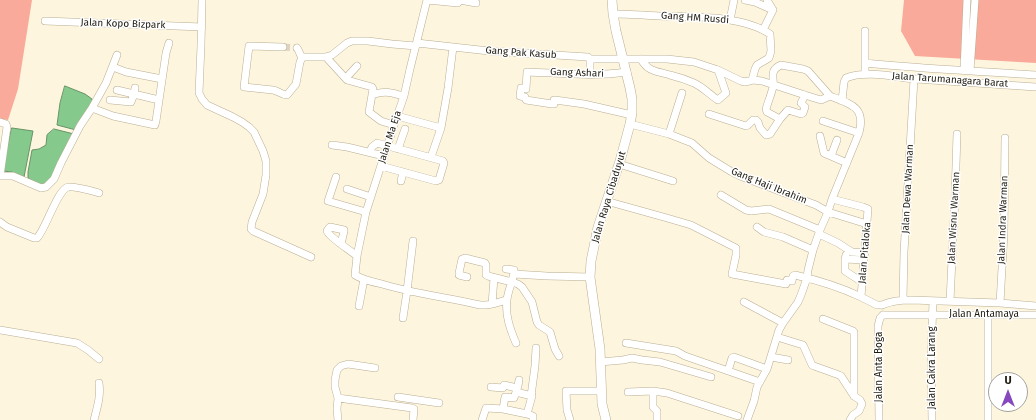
<!DOCTYPE html>
<style>
body{margin:0}
#map{position:relative;width:1036px;height:420px;overflow:hidden;background:#fef5de;font-family:"Fira Sans",sans-serif}
canvas{display:block}
.north{position:absolute;left:988px;top:372px;width:40px;height:40px;box-sizing:border-box;background:#fff;border:1px solid #a5a39f;border-radius:50%;rotate:0deg;font-size:11px;font-weight:700;line-height:16px;text-align:center;color:#1e1a10}
.north::after{content:'';display:block;margin:auto;width:14px;height:18px;background:#8548bd;clip-path:polygon(50% 0,100% 100%,50% 72%,0 100%)}
</style>
<div id="map">
<canvas width="1036" height="420"></canvas>
<div class="north">U</div>
</div>
<script>
const c = document.querySelector('canvas').getContext('2d');
c.lineJoin = 'round';
function paint(path, color) {
  c.fillStyle = color;
  c.fill(path, 'evenodd');
}
function strokePath(path, color, width, dash) {
  c.strokeStyle = color;
  c.lineWidth = width;
  c.lineCap = dash ? 'butt' : 'round';
  c.setLineDash(dash || []);
  c.stroke(path);
}
function label(font, color, halo, rows, align = 'center') {
  c.font = font + ' "Fira Sans",sans-serif';
  c.lineWidth = 3;
  c.setLineDash([]);
  c.textBaseline = 'middle';
  c.strokeStyle = halo;
  c.fillStyle = color;
  for (const [text, x, y, turn = 0] of rows) {
    c.save();
    c.translate(x, y);
    c.rotate((+turn || 0) * Math.PI / 180);
    c.textAlign = isNaN(turn) ? turn : align;
    if (halo) c.strokeText(text, 0, 0);
    c.fillText(text, 0, 0);
    c.restore();
  }
}
paint(new Path2D(`
 M0,0H32L18,89L8,120L0,119Z
 M904,0H1036V63L915,56L901,31Z`), '#faaa9a');
const water = new Path2D(`
 M65,86L85,94L92,99L93,104L76,130L57,125L60,103Z
 M12,128L33,131L24,177L12,172L3,171L7,148Z
 M54,129L74,134L54,177L44,186L31,180L28,178V172L32,150L39,149L46,145L47,135Z`);
paint(water, '#86c98c');
strokePath(water, '#679467', 1);
strokePath(new Path2D(`
 M283,47L297,48`), '#dcd4bf', 7, [7, 3.5]);
const minor = new Path2D(`
 M202,0L201,45L199,93L202,99L207,105L233,117L242,122L249,127L254,132L263,151L266,161V175L263,194L252,222L251,229L253,231L311,257
 M427,0L410,69L404,96L394,125L366,212L357,256L355,275C363,280 373,282 382,284C414,294 447,297 480,305C489,306 498,302 507,300
 M427,0L458,3L459,0
 M460,0L476,3
 M745,0L755,2L773,10
 M613,14C628,14 643,15 659,16C692,17 742,15 770,34L771,51L769,58L757,65L755,69L752,80
 M730,20L734,0
 M45,21L202,27
 M763,30L773,10L767,0
 M417,43L489,51L588,57L590,59H667L694,62L718,70L741,81L745,82L753,80L762,81L808,96L821,100L830,96C851,104 866,107 859,133L832,199L828,212L820,230L813,250L808,270L807,278L801,295L798,302L783,323L779,330L767,369L757,387L754,401L747,420
 M283,47L249,46L244,87L273,90C279,91 281,95 287,95L296,84L300,62L302,58L304,57H326L332,55L347,43L352,41H368L392,44L416,46
 M297,48C299,50 300,55 302,58
 M326,57L347,80L372,87L373,89L369,112L381,121L394,125
 M590,59V75
 M641,59C648,72 657,71 670,75C678,77 687,80 694,83C703,87 710,95 718,100L726,93L718,70
 M865,63C922,69 979,71 1036,75
 M113,67L126,72L162,79
 M964,70L967,0
 M970,71L975,0
 M627,72C593,77 560,73 527,72L526,89L521,88L520,96L525,97L526,100L552,104H554V100H555L584,104L632,115
 M865,74V31
 M346,78L357,66
 M117,90L159,100
 M372,95C386,90 391,93 404,96
 M110,100L131,102L134,94L135,88
 M842,101L844,82L846,78C865,70 895,77 916,79C956,82 996,84 1036,87
 M92,108L113,116L155,125L156,121L166,53L169,43
 M709,114L746,126L748,125L753,120H756L758,122L760,128L766,135L770,134L780,119L767,112L766,109C768,102 771,95 773,87C775,79 768,71 781,65L803,69L808,71L830,96
 M397,116L441,128
 M780,119L787,111L788,110L801,114L803,113L805,107L801,103L805,95
 M823,121L859,133
 M0,122L6,124L7,127L0,176
 M630,124L669,134L692,143L709,158L732,172L740,176L816,205L828,212L867,224
 M669,134L682,93
 M820,136L824,153L847,163
 M332,145L347,147L384,156
 M398,149L405,129
 M370,152L372,147L377,143L443,161L444,163L439,180L436,181L381,166
 M831,156L837,140
 M431,157L441,128L448,88L453,47
 M619,164L673,181
 M0,176H13L41,188L46,187L54,179L61,163L80,126L92,108L106,83L117,55
 M336,177L328,201L366,212
 M401,181L403,172
 M347,189L371,197
 M721,195L746,210L751,211L769,209L820,230
 M832,199L863,207L868,209L861,297L877,305H882
 M606,201L667,218L691,225L736,248V255L732,274L786,284L787,280L792,281L793,276L795,275C817,280 840,287 861,297
 M0,222L7,227L34,238H37C46,229 57,190 68,187C73,186 93,191 99,193
 M757,227L764,232L783,237L813,250
 M819,234L838,243L852,252L865,253
 M341,244L344,231V230L330,227L329,228L327,231C330,238 350,250 357,256
 M846,255L845,259L864,260
 M845,259V271L862,282
 M506,269L514,270V272C513,281 508,290 507,300C505,315 510,329 516,343
 M514,274L547,276L590,277
 M467,277L459,275V273L462,259L465,258L485,263L486,265V275L488,276L512,282L518,284L522,287L532,302L537,322L539,325L550,332L555,349L559,356
 M407,291L413,241
 M903,300L904,252L914,79
 M950,301L955,197L957,134
 M744,302L783,323
 M1000,303L1004,233L1005,138
 M492,304L494,278
 M882,305C891,301 901,300 911,300L1000,303L1036,306
 M359,306L364,279
 M988,314V420
 M883,315H1036
 M403,318L407,291
 M823,319L853,331L854,332V396
 M0,330L77,343L88,350L99,359
 M777,337L803,345L804,347L812,365L814,366L839,375L841,376L854,396L860,400L862,404L859,411L853,415L850,420
 M626,343L676,351L685,356L760,382
 M771,357L788,360
 M600,362L623,360L632,358L642,360L660,362L711,377
 M728,371L732,358L734,357L767,369
 M491,387L503,388L504,385L517,388
 M653,391V407L657,411V420
 M516,392L532,396L527,414L533,416V420
 M628,392L653,391L667,393L738,416
 M531,396L535,366L536,348
 M398,397L439,403
 M338,398L412,408L414,409L413,420
 M503,409L505,397L514,398L518,386L519,380
 M94,420C97,408 101,396 99,383
 M338,420L337,409L338,398L335,387V380L337,370L341,366L348,364L375,368
 M482,420L486,408L503,409L527,414
 M570,420L567,410L566,391H602
 M879,420L878,326L880,318L883,315
 M932,420L931,357L933,301`);
const major = new Path2D(`
 M606,420L602,404L600,349L590,277L591,261L598,227L620,161L630,124L632,113V99L630,88L616,31L613,14L612,0`);
strokePath(minor, '#b9ae93', 8);
strokePath(major, '#b9ae93', 10);
strokePath(minor, '#fff', 7);
strokePath(major, '#fff', 9);
label('10px', '#1e1a10', '#fff', [
 ["Gang HM Rusdi",695,18,4],
 ["Jalan Kopo Bizpark",123,24,2],
 ["Gang Pak Kasub",521,53,4],
 ["Gang Ashari",577,73,2],
 ["Jalan Tarumanagara Barat",950,80,4],
 ["Jalan Ma Eja",390,137,-72],
 ["Gang Haji Ibrahim",769,186,22],
 ["Jalan Dewa Warman",908,189,-87],
 ["Jalan Raya Cibaduyut",609,197,-73],
 ["Jalan Wisnu Warman",954,218,-87],
 ["Jalan Indra Warman",1003,220,-88],
 ["Jalan Pitaloka",865,253,-85],
 ["Jalan Antamaya",984,314],
 ["Jalan Anta Boga",879,367,-90],
 ["Jalan Cakra Larang",932,368,-90]
]);
</script>
